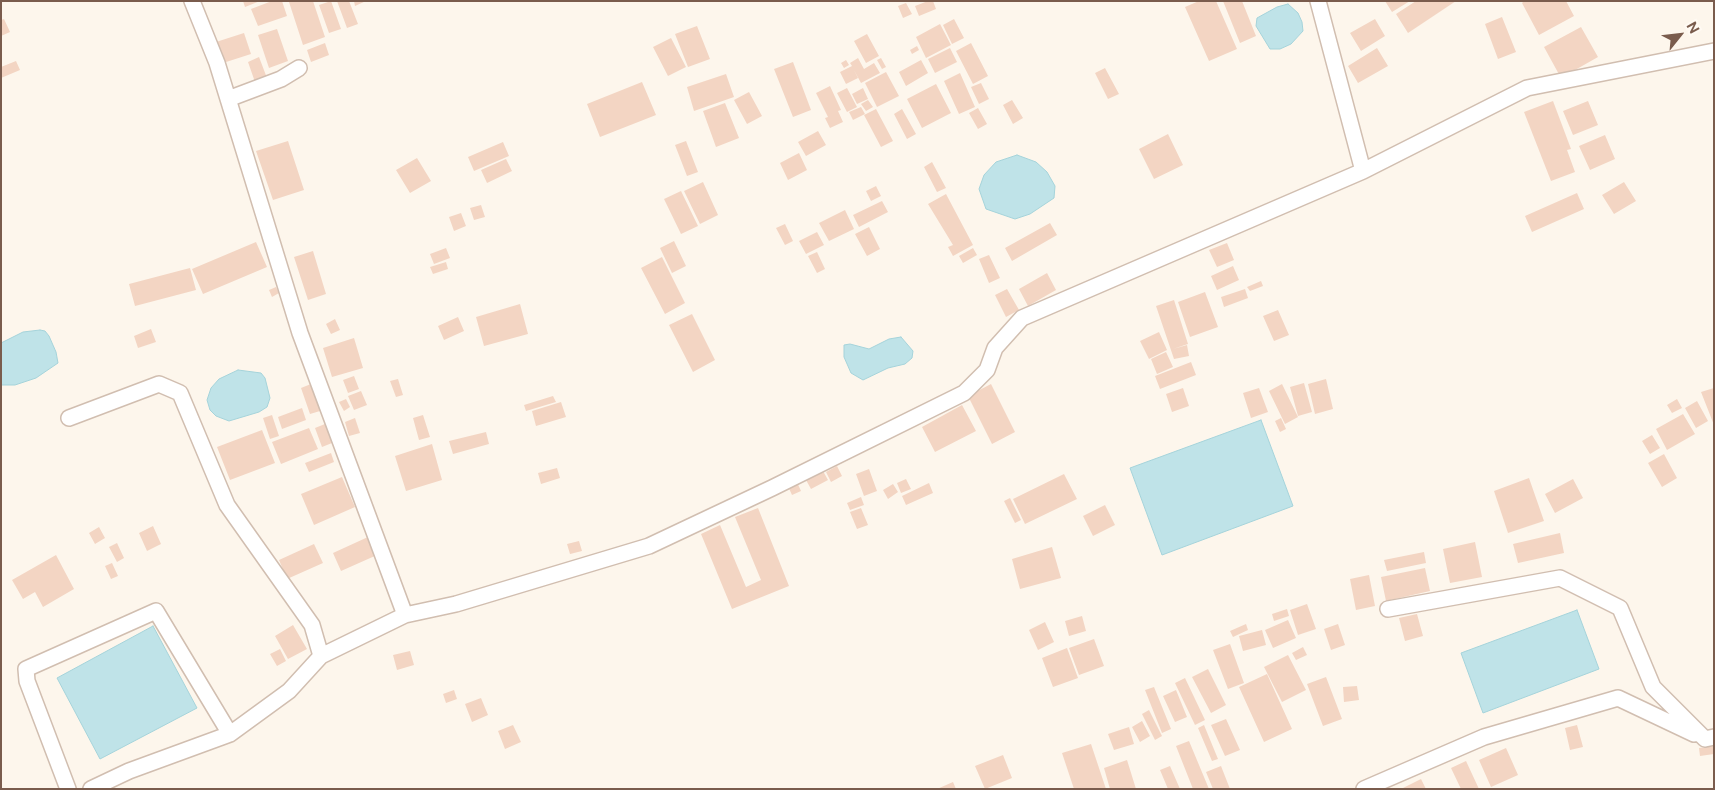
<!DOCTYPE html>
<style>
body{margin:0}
#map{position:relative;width:1715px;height:790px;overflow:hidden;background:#fdf6ec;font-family:"Public Sans",sans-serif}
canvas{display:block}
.frame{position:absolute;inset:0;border:2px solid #7a5c4d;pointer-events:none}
.north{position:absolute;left:1655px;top:10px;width:50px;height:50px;-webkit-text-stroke:4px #fffaf3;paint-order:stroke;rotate:61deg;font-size:14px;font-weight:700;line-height:20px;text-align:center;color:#7a5c4d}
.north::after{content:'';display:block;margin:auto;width:18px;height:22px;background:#7a5c4d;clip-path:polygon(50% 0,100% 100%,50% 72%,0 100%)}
</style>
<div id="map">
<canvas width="1715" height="790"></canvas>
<div class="frame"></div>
<div class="north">N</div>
</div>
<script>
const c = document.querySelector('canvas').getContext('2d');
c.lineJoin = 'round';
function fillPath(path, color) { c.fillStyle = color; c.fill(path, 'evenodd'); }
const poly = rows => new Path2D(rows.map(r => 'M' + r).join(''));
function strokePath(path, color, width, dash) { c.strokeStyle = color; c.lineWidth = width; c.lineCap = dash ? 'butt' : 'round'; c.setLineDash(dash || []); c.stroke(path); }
const water = poly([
 [1288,4,1298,13,1302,22,1303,31,1291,44,1280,49,1270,49,1256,26,1257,18,1277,7,1288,4],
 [1017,155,1036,162,1047,172,1055,186,1054,198,1030,214,1015,219,986,209,979,189,984,175,996,162,1017,155],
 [40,330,45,331,49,336,56,352,58,363,36,378,15,385,1,385,1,343,23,332,40,330],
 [901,337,913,351,912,358,905,364,888,368,863,380,851,373,844,357,844,345,850,344,869,349,889,339,901,337],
 [238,370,261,373,265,378,270,398,267,407,259,412,229,421,216,416,210,410,207,400,211,388,219,379,238,370],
 [1261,420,1293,506,1162,555,1130,468,1261,420],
 [1577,610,1599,669,1483,713,1461,653,1577,610],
 [153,626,197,708,100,759,57,678,153,626]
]);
fillPath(water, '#bfe3e8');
strokePath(water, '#a5d3da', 1);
fillPath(poly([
 [243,1,260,1,245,7],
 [272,1,282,1,287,16,258,26,251,9],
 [313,1,325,37,303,45,289,2],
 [331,1,341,29,329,33,319,5],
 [337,1,349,1,358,24,347,28],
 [354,1,366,1,355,6],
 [928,1,933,1,936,9,919,16,915,6],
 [1199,1,1216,1,1237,49,1209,61,1185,7],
 [1223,1,1242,1,1256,36,1240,43],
 [1385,1,1410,1,1392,12],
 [1416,1,1456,1,1408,33,1396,14],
 [1524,1,1566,1,1574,16,1539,35,1522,3],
 [906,3,912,14,903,18,898,6],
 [1502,17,1516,52,1498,59,1485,24],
 [4,19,10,32,1,36,1,20],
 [954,19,964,38,952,44,943,25],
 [1375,19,1385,36,1361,51,1350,33],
 [940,24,951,45,926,58,916,37],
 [697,26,710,59,688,67,675,34],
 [1581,27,1598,57,1561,78,1544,47],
 [277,29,288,61,269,68,258,35],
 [244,33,251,54,223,63,216,42],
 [867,34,879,56,866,63,854,41],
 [671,38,686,67,668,76,653,47],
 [325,43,329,55,311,62,307,50],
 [971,43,988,76,973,84,956,51],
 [917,46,919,50,912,54,910,50],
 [950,48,957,62,935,73,928,59],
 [1377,48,1388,66,1358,83,1348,66],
 [259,57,267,78,255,82,248,62],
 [858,58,864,69,874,63,880,73,861,83,854,70,858,78,846,84,840,72,852,66,850,63],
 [881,58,886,67,882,69,877,60],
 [846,60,849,65,844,68,841,63],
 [921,60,928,73,906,86,899,72],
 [16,61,20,70,1,78,1,67],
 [793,62,811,110,793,117,774,69],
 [1105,68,1119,94,1108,99,1095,73],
 [886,72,899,96,877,107,865,83],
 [960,73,975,107,959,114,944,81],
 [726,74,734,97,694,111,687,87],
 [642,82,656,115,600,137,587,104],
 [981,83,989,99,979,104,971,87],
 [936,84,951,113,922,128,907,99],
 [830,86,841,110,838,111,843,122,830,128,825,118,828,117,816,93],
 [847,88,857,107,847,112,837,93],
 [863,88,868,99,857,104,852,94],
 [749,92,762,116,747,124,734,100],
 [868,100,873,107,866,111,861,104],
 [1012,100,1023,118,1013,124,1003,105],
 [1553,101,1571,149,1567,150,1575,172,1551,181,1524,112],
 [1588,101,1598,125,1573,135,1563,111],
 [725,103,739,138,716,147,703,111],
 [861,107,865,114,853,120,849,112],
 [978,108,987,124,978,129,969,113],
 [876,109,893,141,881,147,864,115],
 [902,109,916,134,907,139,894,114],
 [818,131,826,145,806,156,798,142],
 [1168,134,1183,165,1154,179,1139,149],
 [1605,135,1615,159,1590,170,1579,146],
 [288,141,304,190,273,200,256,151],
 [686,141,698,172,687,176,675,145],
 [503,142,509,156,474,171,468,157],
 [799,153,807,170,788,180,780,163],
 [417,158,431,181,410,193,396,170],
 [506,159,512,171,487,183,481,170],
 [932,162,946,188,937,192,924,167],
 [703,182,718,215,700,224,684,191],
 [1624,182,1636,201,1614,214,1602,195],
 [876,186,881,196,871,201,866,191],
 [681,191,698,226,681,234,664,199],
 [1577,193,1584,209,1532,232,1525,216],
 [946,194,973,245,953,256,948,247,953,245,928,204],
 [882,201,888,212,859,227,853,215],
 [481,205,485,217,474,220,470,208],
 [845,210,854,229,829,241,819,223],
 [461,213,466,226,454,231,449,217],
 [1050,223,1057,235,1012,261,1005,248],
 [785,224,793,241,785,245,776,228],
 [869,227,880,249,867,256,855,234],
 [817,232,824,245,806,254,799,241],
 [674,241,686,266,672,273,660,248],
 [256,242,267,267,203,294,192,269],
 [1227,243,1234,260,1217,267,1209,250],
 [446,248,450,258,434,264,430,254],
 [973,248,977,255,963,263,959,256],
 [313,251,326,294,308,300,294,257],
 [817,252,825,269,817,273,808,256],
 [989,255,1000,278,989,283,979,259],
 [662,257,685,303,665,314,641,268],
 [446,262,448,269,433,274,430,267],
 [1233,266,1239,280,1217,290,1211,276],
 [190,268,196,290,135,306,129,284],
 [1047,273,1056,290,1028,306,1019,289],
 [1261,281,1263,286,1250,291,1247,287],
 [276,287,279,293,272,297,269,290],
 [1007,289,1019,310,1006,317,995,295],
 [1245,289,1248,298,1224,307,1221,297],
 [1205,292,1218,327,1190,337,1178,302],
 [1174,300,1188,344,1173,349,1187,345,1189,356,1174,359,1156,306],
 [520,304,528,334,484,346,476,317],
 [1278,310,1289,335,1274,341,1263,316],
 [692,314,715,360,693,372,669,325],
 [458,317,464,331,444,340,438,326],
 [335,319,340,330,331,334,326,324],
 [151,329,156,342,138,348,134,336],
 [1159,332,1167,350,1149,359,1140,341],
 [354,338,363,368,332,377,323,348],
 [1166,352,1173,367,1157,374,1151,359],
 [1191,362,1196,375,1160,389,1155,376],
 [354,376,359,389,348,393,343,380],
 [398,379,403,395,396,397,390,381],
 [1326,379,1333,409,1315,414,1308,384],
 [1304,383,1312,412,1298,416,1290,387],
 [311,384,320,411,310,414,301,388],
 [991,384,1015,432,992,444,968,396],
 [1282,384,1298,417,1285,424,1269,391],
 [1183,388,1189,406,1172,412,1166,394],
 [1259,388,1268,412,1251,418,1243,393],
 [1714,388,1714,425,1701,392],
 [361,391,367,405,354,410,348,396],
 [553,396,556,402,526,411,524,405],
 [346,399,350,407,344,411,339,402],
 [1677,399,1682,408,1672,413,1667,405],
 [1697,401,1708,421,1696,428,1685,408],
 [561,402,566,417,536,426,532,411],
 [962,405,976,431,935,452,922,427],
 [302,408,306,420,282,429,278,417],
 [1683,414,1695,434,1667,450,1656,429],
 [272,415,279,436,270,439,263,418],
 [423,415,430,437,419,440,413,418],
 [355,418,360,433,349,436,345,422],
 [1281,418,1286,429,1280,432,1275,421],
 [325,424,332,443,322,447,315,428],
 [309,428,318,449,281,464,272,442],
 [262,430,275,463,230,480,217,447],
 [486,432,489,444,453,454,449,441],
 [1652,435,1660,448,1650,454,1642,441],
 [432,444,442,480,406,491,395,456],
 [331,453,334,462,309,472,305,463],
 [1664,454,1677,478,1662,487,1648,463],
 [837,466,842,476,831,482,826,472],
 [557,468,560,478,541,484,538,473],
 [869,469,877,491,864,496,856,474],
 [823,471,828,480,811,489,806,480],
 [1064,474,1077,499,1025,524,1013,499],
 [342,477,355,507,314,525,301,494],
 [1529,478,1544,521,1508,533,1494,491],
 [906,479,911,489,901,493,897,483],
 [1573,479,1583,498,1555,513,1545,494],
 [796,480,801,491,792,495,787,484],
 [929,483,933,493,906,505,902,496],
 [893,484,898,492,888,499,883,490],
 [861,497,864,505,850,510,847,503],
 [1010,498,1021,520,1015,523,1004,501],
 [1105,505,1115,525,1093,536,1083,516],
 [758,508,789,586,732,609,701,534,720,525,746,587,761,580,735,517],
 [861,508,868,525,857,529,850,512],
 [153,526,161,544,147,551,139,533],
 [99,527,105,538,95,544,89,533],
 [1560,533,1564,553,1518,563,1513,544],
 [368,537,377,555,341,571,333,553],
 [579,541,582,551,570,554,567,544],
 [1475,542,1482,577,1450,583,1443,549],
 [117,543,124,558,117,562,109,547],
 [314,544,323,563,287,579,279,560],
 [1052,547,1061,578,1020,589,1012,559],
 [1424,552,1426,563,1387,571,1384,560],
 [56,555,74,589,43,607,35,592,23,599,12,580],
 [112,563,118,576,111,579,105,566],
 [1425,568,1430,591,1386,601,1381,577],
 [1369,575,1375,606,1356,610,1350,579],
 [1307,604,1316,629,1298,635,1290,610],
 [1287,609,1289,616,1274,621,1272,614],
 [1417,614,1423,636,1405,641,1399,618],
 [1082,616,1086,631,1069,636,1065,621],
 [1288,620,1296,638,1273,648,1265,630],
 [1045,622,1054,642,1038,650,1029,630],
 [1246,624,1248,630,1233,637,1230,631],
 [1338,624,1345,645,1331,650,1324,629],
 [293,625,307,649,288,659,275,636],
 [1262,630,1266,645,1243,651,1239,636],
 [1094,639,1104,666,1079,675,1069,648],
 [1230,644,1244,683,1228,689,1213,650],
 [1303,647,1307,655,1296,660,1292,653],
 [1067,648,1078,678,1053,687,1042,658],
 [280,649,286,661,277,666,270,654],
 [410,651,414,665,397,670,393,655],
 [1288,655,1306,690,1282,702,1264,667],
 [1208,669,1226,705,1211,713,1192,677],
 [1267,674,1292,729,1264,742,1239,687],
 [1326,677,1342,719,1323,726,1307,684],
 [1185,678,1205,720,1195,725,1175,683],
 [1357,686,1359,700,1344,702,1343,687],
 [1154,687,1171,729,1162,733,1145,690],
 [454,690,457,699,446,703,443,694],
 [1176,690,1187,717,1175,722,1163,696],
 [481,698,488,715,472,722,465,704],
 [1149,710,1162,736,1155,740,1142,714],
 [1226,719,1240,750,1225,756,1211,725],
 [1142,721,1150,736,1140,742,1132,727],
 [513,725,521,742,505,749,498,731],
 [1204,725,1218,759,1212,761,1198,728],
 [1577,725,1583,747,1570,750,1565,728],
 [1129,727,1134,744,1114,750,1108,734],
 [1189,741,1209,789,1193,789,1176,746],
 [1091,744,1106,789,1074,789,1062,753],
 [1714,746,1714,754,1700,756,1699,748],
 [1506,748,1518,775,1491,787,1479,760],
 [1003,755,1012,778,985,789,975,766],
 [1127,760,1136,789,1110,789,1104,768],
 [1466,761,1479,789,1461,789,1451,768],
 [1170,766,1180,789,1168,789,1160,770],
 [1221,766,1230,789,1213,789,1206,772],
 [1421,779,1426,789,1401,789],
 [953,782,956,789,937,789]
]), '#f3d5c3');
const minor = poly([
 [192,1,217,63,300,333,405,615],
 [1318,1,1363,171],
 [228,99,281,79,299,68],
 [69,418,159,384,180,393,227,505,312,625,321,656],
 [1388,609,1560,578,1620,608,1653,687,1705,739,1714,737],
 [68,789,27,681,26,669,156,611,230,734],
 [91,789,129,771,230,734,289,691,321,656,405,615,456,604,649,546,772,488,964,393,987,370,995,348,1022,318,1363,171,1527,88,1714,51],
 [1364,789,1484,737,1618,698,1694,734]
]);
strokePath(minor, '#d1beb0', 18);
strokePath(minor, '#fff', 15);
</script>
